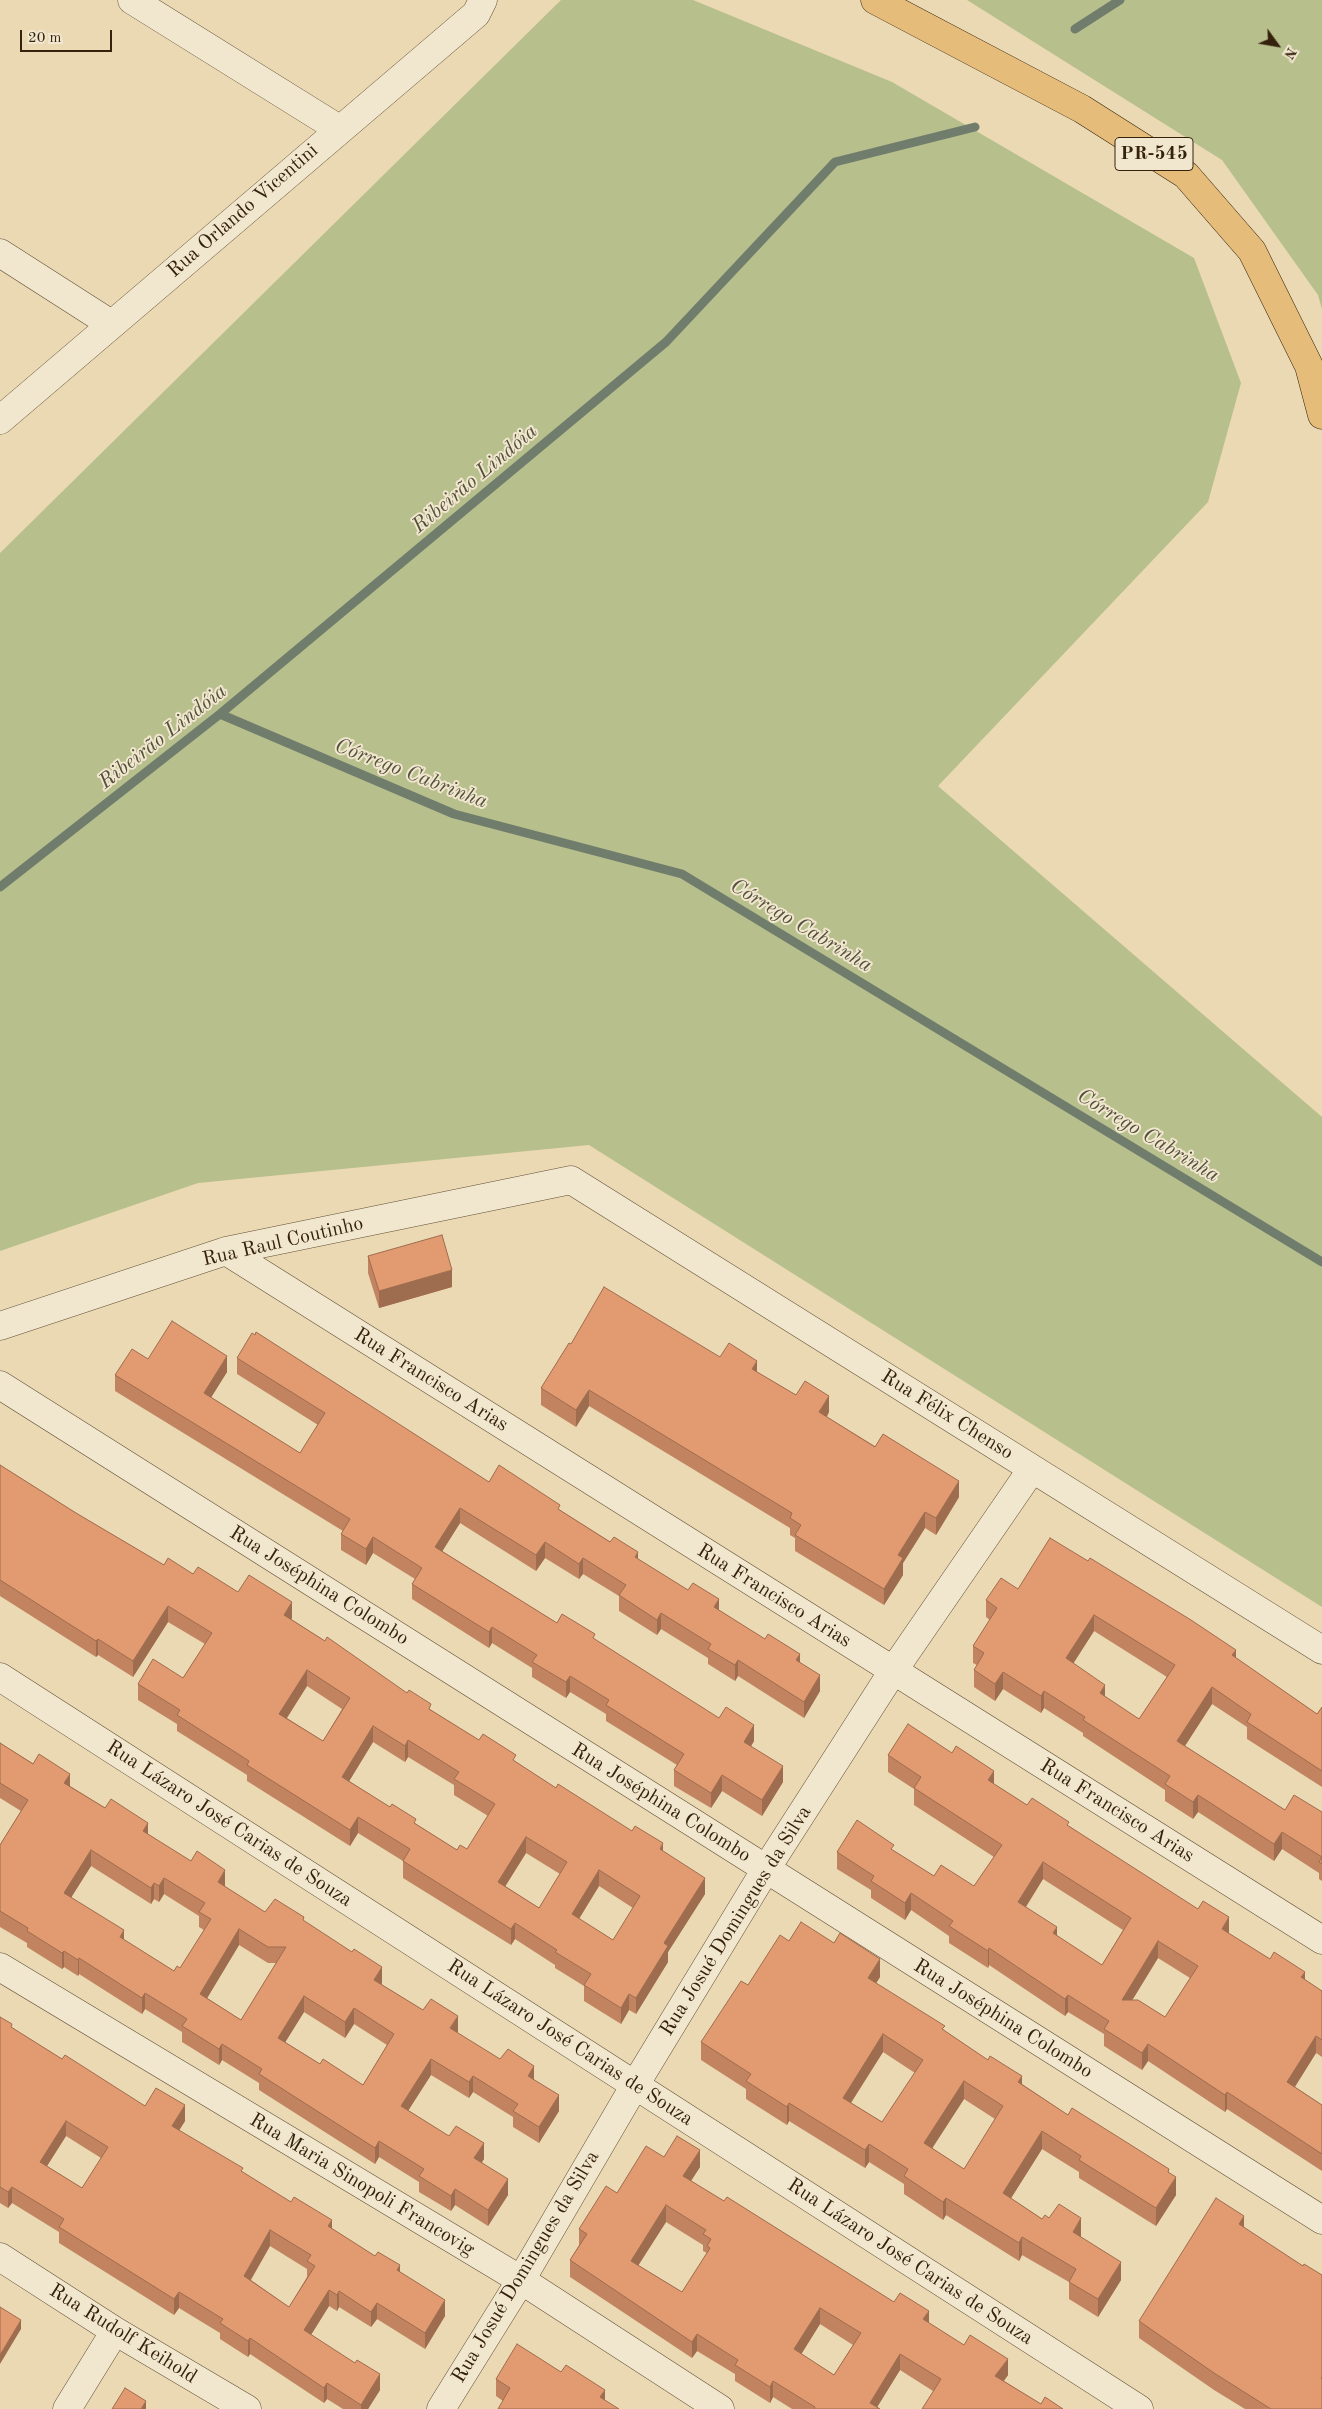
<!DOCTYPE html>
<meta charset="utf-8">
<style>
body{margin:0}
#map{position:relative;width:1322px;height:2409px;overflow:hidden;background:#ead9b3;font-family:"Old Standard TT",serif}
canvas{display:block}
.north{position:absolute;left:1252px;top:20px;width:50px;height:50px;-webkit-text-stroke:4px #f1e6ce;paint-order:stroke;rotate:122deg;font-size:14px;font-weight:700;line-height:20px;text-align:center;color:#35220d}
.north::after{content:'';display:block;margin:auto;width:18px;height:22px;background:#35220d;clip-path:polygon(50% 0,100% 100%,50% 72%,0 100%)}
.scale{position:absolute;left:20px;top:30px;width:92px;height:22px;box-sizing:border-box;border:2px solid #35220d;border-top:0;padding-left:6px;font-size:15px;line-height:18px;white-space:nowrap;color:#35220d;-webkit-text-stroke:4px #f1e6ce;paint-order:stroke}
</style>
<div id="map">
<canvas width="1322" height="2409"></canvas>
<div class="north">N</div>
<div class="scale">20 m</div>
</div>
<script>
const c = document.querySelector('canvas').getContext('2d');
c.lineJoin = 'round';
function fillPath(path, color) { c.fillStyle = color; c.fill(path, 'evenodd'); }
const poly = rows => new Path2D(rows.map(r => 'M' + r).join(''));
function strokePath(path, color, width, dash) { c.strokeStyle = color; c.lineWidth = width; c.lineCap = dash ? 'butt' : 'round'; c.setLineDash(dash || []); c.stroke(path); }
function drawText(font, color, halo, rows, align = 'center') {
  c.font = font + ' "Old Standard TT",serif'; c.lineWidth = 4; c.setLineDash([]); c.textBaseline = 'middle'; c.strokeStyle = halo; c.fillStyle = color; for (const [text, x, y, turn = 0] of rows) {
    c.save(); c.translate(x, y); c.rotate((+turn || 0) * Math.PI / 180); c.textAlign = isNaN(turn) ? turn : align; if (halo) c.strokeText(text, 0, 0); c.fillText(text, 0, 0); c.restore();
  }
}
fillPath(poly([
 [561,0,693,0,892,82,1194,258,1241,383,1208,502,938,786,1322,1117,1322,1607,589,1145,198,1183,0,1251,0,553],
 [967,0,1322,0,1322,309,1318,295,1222,160]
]), '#b7bf8c');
strokePath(poly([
 [1075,29,1120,0],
 [220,714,454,814,682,874,1322,1262],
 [0,887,220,714,666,342,835,162,975,127]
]), '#707d6c', 9);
const minor = poly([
 [132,0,339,129],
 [0,253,111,324],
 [0,420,476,14,483,0],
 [226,1251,1322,1940],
 [0,1326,226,1251,571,1180,1322,1650],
 [0,1385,1322,2220],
 [0,1677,1139,2409],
 [0,1967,521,2280,720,2409],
 [0,2257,115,2331,247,2409],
 [67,2409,115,2331],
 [441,2409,521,2280,635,2085,766,1869,893,1671,1032,1469]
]);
const highway = poly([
 [875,0,1082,109,1186,175,1252,251,1309,366,1322,415]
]);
strokePath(minor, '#625036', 29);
strokePath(highway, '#35220d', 29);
strokePath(minor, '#f1e6ce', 28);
strokePath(highway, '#e5bc7a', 28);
fillPath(poly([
 [368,1256,452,1287,379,1308,368,1273],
 [571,1344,720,1357,757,1372,796,1395,829,1412,827,1417,959,1497,936,1535,925,1528,903,1563,903,1575,884,1605,795,1551,795,1538,790,1535,790,1528,589,1406,576,1427,541,1405,541,1388],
 [237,1358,489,1482,560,1510,719,1610,800,1662,820,1691,804,1718,738,1676,735,1681,708,1664,708,1658,661,1629,657,1635,619,1611,619,1596,583,1574,579,1579,545,1558,536,1571,460,1523,442,1551,557,1623,595,1640,754,1741,751,1746,783,1782,762,1816,722,1791,711,1808,674,1786,674,1770,677,1765,606,1721,606,1714,570,1692,566,1698,532,1677,532,1668,492,1643,489,1648,412,1599,412,1584,415,1579,373,1553,366,1565,341,1550,341,1534,343,1531,115,1391,115,1375,148,1359,227,1372,211,1397,300,1453,318,1425,237,1374],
 [0,1465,76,1513,164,1565,193,1574,238,1592,292,1618,291,1619,431,1710,479,1740,516,1762,556,1788,663,1851,705,1894,668,1952,668,1962,636,2014,629,2010,621,2024,584,2001,584,1986,555,1968,555,1965,515,1939,511,1945,403,1878,403,1861,358,1833,350,1846,247,1781,247,1775,177,1731,177,1724,138,1700,138,1684,183,1678,205,1644,168,1622,133,1677,98,1655,96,1657,0,1596],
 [307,1686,342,1709,323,1741,287,1718],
 [373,1742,405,1762,408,1757,454,1785,454,1795,488,1816,467,1849,457,1850,349,1781],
 [526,1853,560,1874,539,1908,505,1886],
 [599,1886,633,1908,613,1940,579,1919],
 [1018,1589,1236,1658,1317,1714,1322,1707,1322,1787,1247,1739,1247,1727,1212,1704,1185,1746,1285,1810,1322,1812,1322,1881,1319,1879,1319,1873,1282,1849,1274,1861,1198,1812,1193,1819,1165,1801,1165,1790,1083,1736,1083,1733,1044,1708,1041,1713,1003,1689,995,1701,974,1687,974,1670,977,1665,973,1663,973,1646,990,1620,986,1617,986,1600],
 [1094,1631,1167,1677,1139,1719,1105,1697,1073,1663],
 [0,1743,148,1834,225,1886,225,1887,265,1912,304,1922,382,1983,381,1984,458,2032,457,2033,534,2080,559,2111,539,2143,513,2127,513,2117,473,2092,469,2098,431,2075,408,2110,484,2159,482,2162,508,2195,488,2226,455,2205,451,2211,419,2192,419,2182,379,2157,375,2164,259,2090,259,2083,222,2060,219,2065,182,2042,182,2032,145,2009,142,2014,79,1974,78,1976,64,1967,62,1969,27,1947,27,1943,0,1927,0,1845,21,1811,0,1798],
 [91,1866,151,1904,154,1899,159,1902,164,1894,199,1916,199,1927,204,1930,180,1968,174,1971,124,1940,71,1897],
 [239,1945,268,1963,276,1963,241,2020,207,1998],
 [304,2012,345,2038,354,2024,387,2045,363,2085,320,2064,285,2042],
 [888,1755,994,1784,1027,1805,1069,1826,1229,1934,1305,1980,1322,1991,1322,2057,1316,2053,1295,2087,1322,2105,1322,2171,1227,2109,1225,2112,1148,2061,1142,2070,1104,2046,1104,2034,1068,2012,1065,2016,989,1965,988,1968,949,1943,949,1936,911,1910,905,1920,871,1898,871,1890,837,1869,837,1852,894,1851,934,1876,974,1886,994,1857,914,1805,914,1789,888,1772],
 [1043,1879,1123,1930,1102,1965,1057,1936,1026,1907],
 [1158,1958,1190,1978,1165,2017,1132,2000],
 [789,1941,880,1977,876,1983,1022,2084,1068,2115,1169,2172,1176,2195,1156,2226,1079,2178,1079,2172,1042,2149,1011,2198,1042,2219,1081,2236,1081,2237,1121,2280,1098,2317,1069,2299,1069,2282,1022,2255,1019,2261,946,2215,943,2220,904,2194,904,2184,869,2162,865,2168,789,2121,787,2125,746,2099,746,2089,701,2060,701,2042,748,1985],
 [883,2052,915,2073,882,2122,851,2103],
 [964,2099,995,2119,964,2169,932,2148],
 [0,2017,12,2028,62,2059,145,2106,185,2121,179,2130,243,2172,400,2272,445,2316,425,2349,377,2319,371,2327,339,2307,337,2311,329,2306,311,2335,380,2390,368,2409,343,2409,327,2399,324,2403,250,2354,248,2357,220,2339,220,2333,179,2308,174,2315,59,2243,59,2232,12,2203,8,2208,0,2203],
 [66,2136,101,2158,82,2188,47,2166],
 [270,2246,307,2269,307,2277,289,2307,251,2280],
 [664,2157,700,2167,691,2181,724,2201,929,2323,1008,2375,1004,2381,1041,2404,1063,2409,933,2391,900,2370,877,2407,880,2409,792,2409,773,2397,770,2403,735,2381,735,2374,697,2351,692,2358,570,2277,570,2260,579,2245,579,2229,617,2193],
 [666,2222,703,2245,703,2251,707,2253,682,2292,638,2265],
 [820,2324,853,2345,834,2375,801,2354],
 [1244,2228,1303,2266,1322,2409,1245,2409,1214,2390,1139,2338,1139,2321],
 [561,2372,605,2390,503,2401,496,2396,496,2379]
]), '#c28460');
fillPath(poly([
 [452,1270,452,1287,379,1308,379,1291],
 [227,1356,227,1372,204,1409,204,1393],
 [757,1361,757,1377,752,1369],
 [589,1390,589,1406,576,1427,576,1410],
 [829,1396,829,1412,819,1428,819,1412],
 [959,1481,959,1497,936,1535,936,1518],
 [460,1508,460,1523,435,1563,435,1547],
 [925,1512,925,1528,903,1563,903,1575,884,1605,884,1589,898,1555],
 [373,1537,373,1553,366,1565,366,1549],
 [545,1542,545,1558,536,1571,536,1555],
 [638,1552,638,1568,635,1557],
 [583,1558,583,1574,579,1579,579,1564],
 [719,1599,719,1615,714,1607],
 [292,1602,292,1618,284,1631,284,1615],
 [168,1606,168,1622,133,1677,133,1661],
 [661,1613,661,1629,657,1635,657,1620],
 [1094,1615,1094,1631,1066,1675,1066,1658],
 [492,1627,492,1643,489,1648,489,1632],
 [98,1639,98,1655,96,1657,96,1641],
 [1236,1650,1236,1666,1232,1655],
 [800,1654,800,1670,796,1660],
 [738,1660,738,1676,735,1681,735,1665],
 [307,1670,307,1686,279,1730,279,1714],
 [1003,1672,1003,1689,995,1701,995,1684],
 [820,1675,820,1691,804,1718,804,1702],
 [570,1676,570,1692,566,1698,566,1682],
 [1105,1685,1105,1701,1100,1693],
 [1212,1687,1212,1704,1177,1758,1177,1741],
 [1044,1691,1044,1708,1041,1713,1041,1696],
 [754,1725,754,1741,744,1758,744,1742],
 [373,1726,373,1742,342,1793,342,1777],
 [408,1740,408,1757,405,1762,405,1746],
 [783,1766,783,1782,762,1816,762,1800],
 [994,1771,994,1788,988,1780],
 [70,1774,70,1789,64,1783],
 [722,1775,722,1791,711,1808,711,1793],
 [1198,1795,1198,1812,1193,1819,1193,1802],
 [358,1817,358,1833,350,1846,350,1830],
 [148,1823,148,1839,143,1831],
 [1282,1832,1282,1849,1274,1861,1274,1844],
 [526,1837,526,1853,498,1898,498,1882],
 [663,1843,663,1859,660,1849],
 [91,1850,91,1866,64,1909,64,1893],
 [1043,1862,1043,1879,1018,1919,1018,1902],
 [225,1870,225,1886,218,1898,218,1882],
 [599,1870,599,1886,572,1930,572,1914],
 [164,1878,164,1894,159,1902,159,1886],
 [705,1878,705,1894,668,1952,668,1962,636,2014,636,1998,664,1943],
 [154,1883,154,1899,151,1904,151,1888],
 [911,1893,911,1910,905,1920,905,1903],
 [1229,1917,1229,1934,1222,1929],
 [515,1923,515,1939,511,1945,511,1929],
 [1057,1927,1057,1944,1053,1933],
 [239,1929,239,1945,200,2010,200,1994],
 [124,1930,124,1946,120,1937],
 [1158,1941,1158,1958,1122,2017,1122,2000],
 [989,1948,989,1965,988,1968,988,1951],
 [64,1951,64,1967,62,1969,62,1953],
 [79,1958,79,1974,78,1976,78,1960],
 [880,1959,880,1977,868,1996,868,1978],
 [382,1967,382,1983,374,1995,374,1980],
 [1305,1972,1305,1989,1301,1977],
 [145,1993,145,2009,142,2014,142,1998],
 [629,1994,629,2010,621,2024,621,2008],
 [1068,1995,1068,2012,1065,2016,1065,1999],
 [304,1996,304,2012,278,2054,278,2038],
 [354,2008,354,2024,345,2038,345,2022],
 [458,2016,458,2032,450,2044,450,2028],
 [883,2034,883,2052,843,2115,843,2098],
 [1316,2036,1316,2053,1287,2099,1287,2082],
 [222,2044,222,2060,219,2065,219,2049],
 [1148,2044,1148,2061,1142,2070,1142,2053],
 [431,2059,431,2075,401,2122,401,2106],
 [534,2066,534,2082,528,2076],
 [473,2076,473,2092,469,2098,469,2082],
 [1022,2076,1022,2094,1018,2082],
 [964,2081,964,2099,924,2161,924,2143],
 [1227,2092,1227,2109,1225,2112,1225,2095],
 [559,2095,559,2111,539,2143,539,2127],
 [789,2103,789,2121,787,2125,787,2107],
 [185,2105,185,2121,172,2142,172,2126],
 [66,2121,66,2136,40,2177,40,2162],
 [1042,2131,1042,2149,1003,2211,1003,2193],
 [379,2141,379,2157,375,2164,375,2148],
 [484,2143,484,2159,474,2174,474,2158],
 [869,2144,869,2162,865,2168,865,2150],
 [700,2150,700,2167,683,2193,683,2176],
 [1176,2177,1176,2195,1156,2226,1156,2208],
 [508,2179,508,2195,488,2226,488,2210],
 [12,2187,12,2203,8,2208,8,2192],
 [455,2189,455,2205,451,2211,451,2196],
 [946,2198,946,2215,943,2220,943,2202],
 [666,2205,666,2222,631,2277,631,2261],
 [1244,2216,1244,2233,1239,2224],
 [1081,2218,1081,2236,1073,2250,1073,2232],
 [332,2220,332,2236,328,2226],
 [270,2230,270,2246,244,2291,244,2276],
 [1022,2237,1022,2255,1019,2261,1019,2243],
 [1121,2262,1121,2280,1098,2317,1098,2299],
 [400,2265,400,2281,397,2270],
 [329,2290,329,2306,304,2346,304,2330],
 [339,2291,339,2307,337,2311,337,2295],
 [179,2292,179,2308,174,2315,174,2299],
 [445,2300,445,2316,425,2349,425,2333],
 [377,2303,377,2319,371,2327,371,2312],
 [820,2308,820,2324,794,2366,794,2349],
 [929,2311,929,2327,923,2319],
 [21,2320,21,2329,0,2364,0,2355],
 [697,2334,697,2351,692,2358,692,2342],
 [250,2338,250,2354,248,2357,248,2341],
 [900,2354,900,2370,876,2409,870,2403],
 [1008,2359,1008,2375,995,2392,995,2376],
 [380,2374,380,2390,368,2409,361,2409,361,2405],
 [773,2381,773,2397,770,2403,770,2387],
 [327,2383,327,2399,324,2403,324,2388],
 [605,2390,605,2407,600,2397],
 [146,2401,146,2409,141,2409]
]), '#9e6c4e');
const building = poly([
 [442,1235,452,1270,379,1291,368,1256,442,1235],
 [604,1287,720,1357,729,1343,757,1361,752,1369,796,1395,805,1381,829,1396,819,1412,875,1447,883,1434,959,1481,936,1518,925,1512,898,1555,903,1558,884,1589,795,1535,801,1525,790,1518,792,1513,589,1390,576,1410,541,1388,569,1343,571,1344,604,1287],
 [172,1321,227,1356,204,1393,300,1453,325,1413,237,1358,252,1333,255,1335,256,1332,489,1482,499,1465,560,1505,558,1509,610,1542,614,1537,638,1552,635,1557,688,1590,693,1583,719,1599,714,1607,765,1639,768,1634,800,1654,796,1660,820,1675,804,1702,738,1660,735,1665,708,1649,711,1644,661,1613,657,1620,619,1595,626,1585,583,1558,579,1564,545,1542,536,1555,460,1508,435,1547,557,1623,562,1614,595,1634,593,1638,719,1718,726,1707,754,1725,744,1742,783,1766,762,1800,722,1775,711,1793,674,1770,684,1754,606,1705,609,1700,570,1676,566,1682,532,1662,537,1655,492,1627,489,1632,412,1584,422,1568,373,1537,366,1549,341,1534,350,1519,115,1375,132,1349,148,1359,172,1321],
 [0,1465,76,1513,164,1565,168,1558,193,1574,198,1567,238,1592,249,1575,292,1602,284,1615,325,1641,327,1637,407,1693,409,1690,431,1704,429,1709,479,1740,483,1734,516,1755,513,1760,556,1788,558,1784,632,1831,635,1826,663,1843,660,1849,705,1878,664,1943,668,1946,636,1998,629,1994,621,2008,584,1985,591,1974,555,1952,557,1950,515,1923,511,1929,403,1861,410,1849,358,1817,350,1830,247,1765,249,1761,177,1715,180,1710,138,1684,153,1659,183,1678,212,1633,168,1606,133,1661,98,1639,96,1641,0,1580,0,1465],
 [307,1670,350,1698,323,1741,279,1714,307,1670],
 [373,1726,405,1746,408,1740,459,1772,454,1779,495,1804,467,1849,460,1845,457,1850,414,1823,416,1819,392,1804,390,1807,342,1777,373,1726],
 [526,1837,567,1862,539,1908,498,1882,526,1837],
 [599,1870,640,1896,613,1940,572,1914,599,1870],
 [1050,1538,1088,1561,1090,1558,1191,1620,1236,1650,1232,1655,1317,1714,1322,1707,1322,1771,1247,1722,1251,1714,1212,1687,1177,1741,1285,1810,1294,1795,1322,1812,1322,1864,1319,1862,1322,1857,1282,1832,1274,1844,1198,1795,1193,1802,1165,1784,1170,1776,1083,1720,1085,1717,1044,1691,1041,1696,1003,1672,995,1684,974,1670,984,1653,973,1646,997,1608,986,1600,1001,1578,1018,1589,1050,1538],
 [1094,1615,1175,1665,1139,1719,1100,1693,1105,1685,1066,1658,1094,1615],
 [908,1724,952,1753,956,1746,994,1771,988,1780,1027,1805,1032,1798,1069,1822,1067,1825,1198,1909,1203,1901,1229,1917,1222,1929,1270,1959,1274,1952,1305,1972,1301,1977,1322,1991,1322,2040,1316,2036,1287,2082,1322,2105,1322,2154,1227,2092,1225,2095,1148,2044,1142,2053,1104,2029,1109,2021,1068,1995,1065,1999,989,1948,988,1951,949,1926,953,1921,911,1893,905,1903,871,1881,874,1876,837,1852,857,1820,894,1845,891,1849,934,1876,941,1865,974,1886,1002,1845,914,1788,921,1777,888,1755,908,1724],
 [1043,1862,1131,1918,1102,1965,1053,1933,1057,1927,1018,1902,1043,1862],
 [1158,1941,1198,1966,1165,2017,1138,2000,1122,2000,1158,1941],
 [0,1743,33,1764,39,1754,70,1774,64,1783,105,1808,111,1799,148,1823,143,1831,191,1861,197,1851,225,1870,218,1882,265,1912,275,1899,304,1917,303,1920,352,1952,354,1949,382,1967,374,1980,423,2010,431,1999,458,2016,450,2028,500,2059,508,2049,534,2066,528,2076,559,2095,539,2127,513,2111,518,2104,473,2076,469,2082,431,2059,401,2106,449,2136,456,2126,484,2143,474,2158,508,2179,488,2210,455,2189,451,2196,419,2176,424,2169,379,2141,375,2148,259,2074,262,2069,222,2044,219,2049,182,2026,187,2019,145,1993,142,1998,79,1958,78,1960,64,1951,62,1953,27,1931,28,1928,0,1911,0,1845,28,1800,0,1783,0,1743],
 [91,1850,151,1888,154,1883,159,1886,164,1878,205,1903,199,1912,211,1919,180,1968,177,1966,174,1971,120,1937,124,1930,64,1893,91,1850],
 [239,1929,268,1947,286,1947,241,2020,200,1994,239,1929],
 [304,1996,345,2022,354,2008,394,2034,363,2085,323,2059,320,2064,278,2038,304,1996],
 [801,1922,834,1943,840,1933,880,1959,868,1978,945,2026,942,2029,988,2060,990,2056,1022,2076,1018,2082,1068,2115,1072,2108,1169,2169,1168,2172,1176,2177,1156,2208,1079,2160,1081,2156,1042,2131,1003,2193,1042,2219,1045,2215,1049,2218,1059,2204,1081,2218,1073,2232,1121,2262,1098,2299,1069,2282,1076,2269,1022,2237,1019,2243,946,2198,943,2202,904,2176,908,2169,869,2144,865,2150,789,2103,787,2107,746,2081,751,2074,701,2042,741,1981,748,1985,780,1935,789,1941,801,1922],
 [883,2034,923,2060,882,2122,843,2098,883,2034],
 [964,2081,1003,2106,964,2169,924,2143,964,2081],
 [0,2017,12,2024,11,2027,62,2059,65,2055,145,2106,156,2088,185,2105,172,2126,243,2168,241,2171,291,2202,294,2197,332,2220,328,2226,375,2256,378,2252,400,2265,397,2270,445,2300,425,2333,377,2303,371,2312,339,2291,337,2295,329,2290,304,2330,355,2363,357,2360,380,2374,361,2405,327,2383,324,2388,250,2338,248,2341,220,2323,223,2319,179,2292,174,2299,59,2227,64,2219,12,2187,8,2192,0,2187,0,2017],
 [66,2121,108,2147,82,2188,40,2162,66,2121],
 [270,2230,311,2255,307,2261,315,2266,289,2307,244,2276,270,2230],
 [677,2136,700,2150,683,2176,724,2201,727,2197,894,2302,900,2293,929,2311,923,2319,964,2345,970,2335,1008,2359,995,2376,1041,2404,1045,2397,1063,2409,922,2409,941,2379,900,2354,870,2403,880,2409,814,2409,815,2407,773,2381,770,2387,735,2365,738,2360,697,2334,692,2342,570,2260,587,2234,579,2229,606,2186,617,2193,646,2146,664,2157,677,2136],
 [666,2205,706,2230,703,2234,711,2239,707,2246,710,2248,682,2292,631,2261,666,2205],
 [820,2308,861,2333,834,2375,794,2349,820,2308],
 [1216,2198,1244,2216,1239,2224,1303,2266,1304,2264,1322,2275,1322,2377,1321,2378,1322,2379,1322,2409,1271,2409,1214,2373,1139,2321,1216,2198],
 [0,2307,21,2320,0,2355,0,2307],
 [517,2344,561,2372,566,2365,605,2390,600,2397,619,2409,498,2409,510,2388,496,2379,517,2344],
 [125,2388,146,2401,141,2409,112,2409,125,2388]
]);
fillPath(building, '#e29a70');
strokePath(building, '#9e6c4e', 1);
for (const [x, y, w] of [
 [1154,154,78]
]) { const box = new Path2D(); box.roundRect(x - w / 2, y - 16.5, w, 33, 4); c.fillStyle = '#f1e6ce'; c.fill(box); strokePath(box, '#35220d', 1); }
drawText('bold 19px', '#35220d', null, [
 ["PR-545",1154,154]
]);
drawText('20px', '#35220d', '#f1e6ce', [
 ["Rua Orlando Vicentini",243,211,-41],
 ["Rua Raul Coutinho",283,1242,-13],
 ["Rua Francisco Arias",431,1380,32],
 ["Rua Félix Chenso",947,1415,32],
 ["Rua Joséphina Colombo",319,1586,32],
 ["Rua Francisco Arias",774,1596,32],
 ["Rua Joséphina Colombo",661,1803,32],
 ["Rua Francisco Arias",1117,1811,32],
 ["Rua Lázaro José Carias de Souza",229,1824,33],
 ["Rua Josué Domingues da Silva",736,1921,-58],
 ["Rua Joséphina Colombo",1003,2019,32],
 ["Rua Lázaro José Carias de Souza",570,2043,33],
 ["Rua Maria Sinopoli Francovig",362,2185,31],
 ["Rua Lázaro José Carias de Souza",910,2262,33],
 ["Rua Josué Domingues da Silva",526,2267,-59],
 ["Rua Rudolf Keihold",123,2334,32]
]);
drawText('italic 21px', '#53503c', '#f1e6ce', [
 ["Ribeirão Lindóia",475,479,-40],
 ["Ribeirão Lindóia",163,737,-38],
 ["Córrego Cabrinha",411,774,21],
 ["Córrego Cabrinha",801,926,31],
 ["Córrego Cabrinha",1148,1136,31]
]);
</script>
